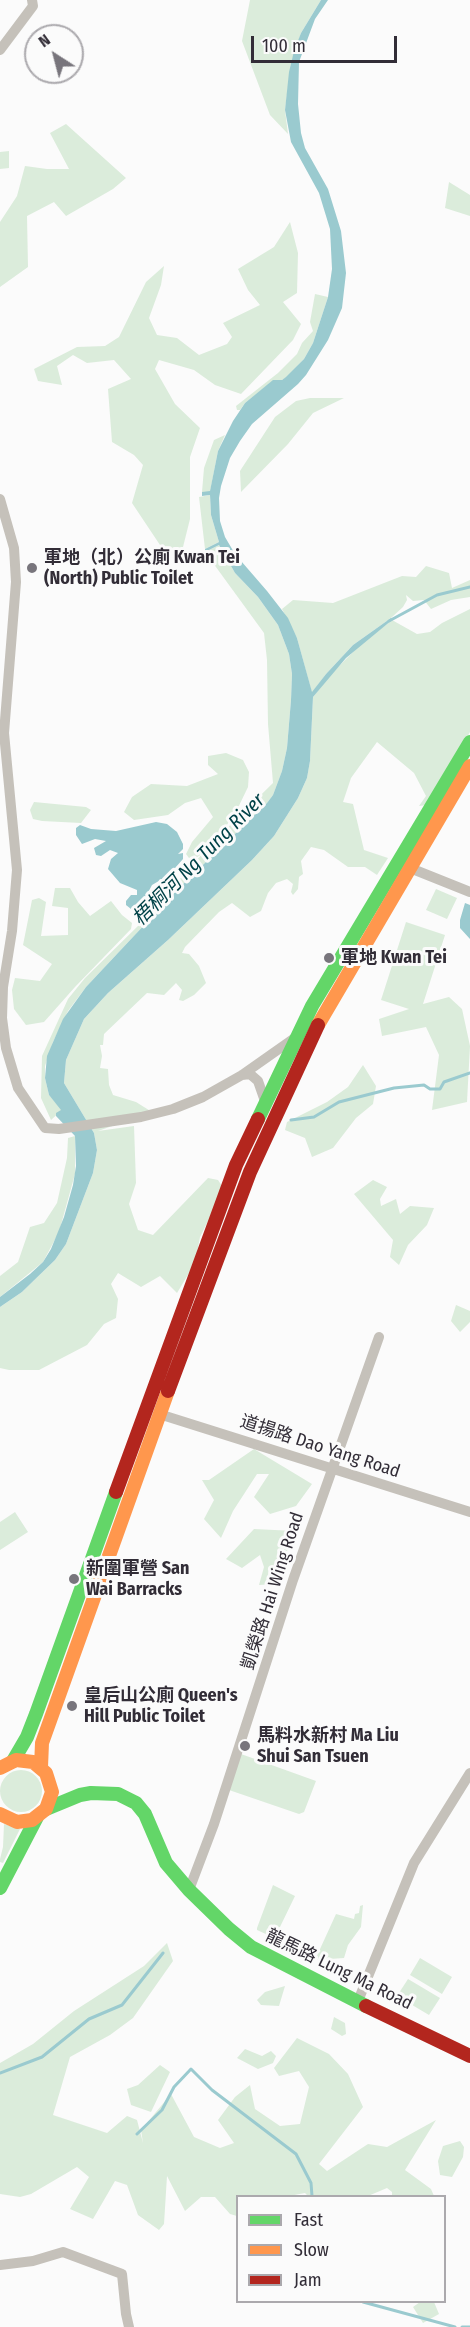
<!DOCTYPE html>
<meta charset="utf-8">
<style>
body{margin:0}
#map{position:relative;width:470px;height:2327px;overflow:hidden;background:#fbfbfb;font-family:"Fira Sans Condensed",sans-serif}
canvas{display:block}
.legend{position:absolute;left:236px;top:2195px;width:210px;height:108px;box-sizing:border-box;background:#fbfbfb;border:2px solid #aba9ad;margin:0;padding:8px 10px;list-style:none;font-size:18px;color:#322d37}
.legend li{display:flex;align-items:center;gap:12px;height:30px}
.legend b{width:30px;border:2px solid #aba9ad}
.north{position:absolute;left:24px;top:24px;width:60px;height:60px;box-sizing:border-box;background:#fbfbfb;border:2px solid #aba9ad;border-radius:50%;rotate:324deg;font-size:16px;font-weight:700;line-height:24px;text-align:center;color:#322d37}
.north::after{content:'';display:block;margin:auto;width:21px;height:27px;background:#78757c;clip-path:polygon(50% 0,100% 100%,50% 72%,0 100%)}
.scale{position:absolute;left:251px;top:36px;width:146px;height:27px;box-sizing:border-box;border:3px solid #322d37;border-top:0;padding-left:8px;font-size:18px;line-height:21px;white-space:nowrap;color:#322d37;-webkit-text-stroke:4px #fbfbfb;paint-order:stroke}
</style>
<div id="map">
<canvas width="470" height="2327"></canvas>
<ul class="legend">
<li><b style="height:8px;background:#63d668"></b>Fast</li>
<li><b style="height:8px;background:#ff974d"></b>Slow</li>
<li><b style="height:8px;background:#b3261e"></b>Jam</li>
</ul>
<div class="north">N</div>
<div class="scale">100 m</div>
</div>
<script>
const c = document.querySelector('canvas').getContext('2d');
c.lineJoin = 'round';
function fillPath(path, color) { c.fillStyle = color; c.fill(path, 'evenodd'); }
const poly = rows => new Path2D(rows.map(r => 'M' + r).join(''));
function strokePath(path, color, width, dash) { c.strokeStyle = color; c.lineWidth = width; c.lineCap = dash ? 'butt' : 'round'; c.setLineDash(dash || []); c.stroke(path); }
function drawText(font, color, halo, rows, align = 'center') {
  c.font = font + ' "Fira Sans Condensed","Noto Sans SC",sans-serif'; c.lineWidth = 6; c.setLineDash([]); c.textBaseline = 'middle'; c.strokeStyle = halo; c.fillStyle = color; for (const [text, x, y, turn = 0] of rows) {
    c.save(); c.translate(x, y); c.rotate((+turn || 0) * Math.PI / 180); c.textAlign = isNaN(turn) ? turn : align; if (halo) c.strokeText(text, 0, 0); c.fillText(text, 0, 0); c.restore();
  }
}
fillPath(poly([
 [250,0,321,0,301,33,291,63,285,110,288,134,270,115,242,41],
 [66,124,126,178,113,189,66,216,54,202,27,216,28,267,0,287,0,222,17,196,25,166,47,169,69,169,50,133],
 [9,151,9,168,0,169,0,152],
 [449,182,470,195,470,216,445,208],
 [290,222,298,253,297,293,283,302,301,324,293,340,241,394,215,385,194,370,159,360,155,369,175,404,200,428,190,457,190,519,180,559,160,545,132,503,143,465,134,455,112,442,108,389,131,379,114,360,87,363,73,355,57,366,62,385,38,381,34,369,77,347,105,346,119,337,146,282,164,266,161,285,149,318,157,335,177,338,199,355,227,344,232,337,223,323,260,305,248,290,238,269,274,247],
 [315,294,328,297,313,343,304,359,287,377,282,380,273,381,245,403,240,410,237,410,236,406,278,373,297,354,302,343,313,331,310,322],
 [310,398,344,398,313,413,288,444,241,492,240,471,275,417,296,401],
 [225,435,218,451,210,492,202,492,204,468,214,440],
 [210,495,211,515,219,542,205,549,199,497],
 [219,545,235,573,258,597,278,625,289,654,292,674,291,700,287,748,282,771,273,795,267,803,178,889,86,987,68,1011,53,1042,45,1066,45,1078,49,1095,62,1110,51,1120,41,1098,42,1056,68,999,85,978,139,925,203,853,196,858,189,858,186,854,192,842,213,817,201,798,185,803,168,815,134,820,124,812,132,797,151,784,187,786,218,774,208,765,208,756,226,753,243,760,249,772,248,787,235,814,217,838,273,783,268,724,267,660,264,633,205,552],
 [426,566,449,573,452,588,470,580,470,597,451,600,431,609,424,600,413,601,406,595,407,600,403,607,391,618,353,645,326,674,312,693,297,638,282,609,293,600,333,603,402,576,416,577],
 [470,609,470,732,427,805,419,806,426,796,414,773,377,742,351,778,343,802,353,804,364,850,388,858,377,875,365,867,348,867,324,850,311,847,301,861,303,874,299,877,298,889,293,895,291,892,293,884,287,879,276,883,268,893,261,911,250,917,232,903,219,912,185,947,182,953,189,954,199,966,206,983,194,995,183,1001,179,1000,182,990,176,983,164,995,147,993,104,1034,103,1045,100,1045,102,1056,100,1068,108,1069,109,1085,113,1095,136,1102,152,1112,98,1131,134,1126,136,1183,129,1204,138,1230,153,1235,208,1178,218,1180,224,1189,200,1237,195,1263,177,1293,160,1276,141,1287,118,1273,111,1284,118,1299,116,1318,104,1324,87,1345,39,1370,9,1370,0,1368,0,1307,22,1292,55,1260,66,1244,93,1173,97,1150,94,1133,64,1083,66,1060,84,1019,108,993,168,940,252,860,274,836,298,798,307,778,310,761,313,697,330,675,361,644,392,620,417,634,430,632,442,623],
 [34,802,86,807,91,810,81,823,42,821,33,819,30,810],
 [55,888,70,888,78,902,90,916,111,901,122,915,132,923,131,929,75,987,44,1022,26,1025,14,1009,12,990,15,978,40,981,52,964,23,945,32,900,39,898,46,902,41,936,68,935,68,908,52,906],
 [436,889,457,898,447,919,426,910],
 [406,922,445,935,423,1004,449,997,462,1009,470,1046,467,1102,432,1110,439,1055,426,1027,382,1036,379,1019,409,1009,381,1000],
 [363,1065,376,1086,373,1104,356,1118,333,1148,312,1157,305,1138,285,1130,287,1122,327,1102,348,1087],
 [75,1136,75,1174,59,1232,43,1262,0,1297,0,1276,18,1262,30,1227,44,1223,57,1203,67,1158,68,1138],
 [373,1180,387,1187,380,1199,381,1206,396,1199,400,1214,410,1206,434,1208,427,1225,408,1245,399,1265,390,1257,393,1240,354,1194],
 [456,1305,470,1311,470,1322,460,1332,451,1321],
 [254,1449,312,1484,296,1506,270,1514,254,1497,269,1474,257,1474,233,1511,221,1538,204,1519,214,1500,202,1480,209,1480],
 [15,1512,28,1532,0,1550,0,1522],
 [254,1529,295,1531,274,1584,259,1585,264,1567,260,1555,242,1568,226,1559],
 [241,1754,316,1781,304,1812,299,1814,229,1790],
 '0 1791a21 21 0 1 1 42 0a21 21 0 1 1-42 0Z',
 [4,1824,20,1829,3,1863,0,1862,0,1859,3,1847],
 [273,1885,295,1896,279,1929,268,1935,257,1930,257,1928],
 [363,1905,361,1927,348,1945,344,1958,315,1960,336,1914,354,1919,355,1914,359,1913,360,1906],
 [167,1943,173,1961,133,2018,110,2035,70,2057,53,2115,107,2133,127,2116,137,2120,143,2143,141,2130,171,2094,194,2137,220,2148,234,2143,218,2120,235,2097,250,2085,255,2109,280,2126,300,2124,309,2087,299,2071,279,2076,274,2068,297,2038,329,2054,348,2074,363,2107,319,2164,327,2171,368,2144,387,2147,436,2120,405,2170,431,2189,434,2196,392,2196,392,2192,387,2188,368,2196,308,2196,305,2193,289,2196,237,2196,237,2216,230,2214,215,2197,201,2197,185,2211,167,2176,164,2224,159,2230,138,2215,127,2185,115,2181,93,2219,70,2209,89,2177,77,2167,31,2194,20,2197,0,2194,0,2063,33,2044,74,2011,144,1966],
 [420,1958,452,1977,442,1994,410,1975],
 [408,1979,440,1998,429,2015,397,1996],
 [285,1986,279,2006,261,2005,257,2000,265,1992],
 [334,2017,345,2023,346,2034,342,2036,331,2029],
 [245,2049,262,2056,271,2051,276,2056,273,2063,258,2069,237,2058],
 [160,2065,170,2072,151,2112,131,2105,127,2089,138,2085],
 [460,2141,464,2147,463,2157,452,2177,440,2175,438,2161,443,2146],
 [420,2302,434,2302,439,2314,423,2323,413,2307]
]), '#dbecdb');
fillPath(poly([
 [321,0,328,0,315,19,299,62,298,104,301,133,305,148,328,189,341,231,346,273,342,308,328,340,306,375,298,384,252,424,240,441,230,458,221,486,219,498,220,521,225,537,235,554,267,591,288,618,297,638,312,692,326,674,353,645,391,618,392,620,346,658,313,697,310,761,307,778,298,798,274,836,252,860,168,940,108,993,84,1019,66,1060,64,1083,94,1133,97,1150,93,1173,66,1244,55,1260,22,1292,0,1307,0,1297,30,1274,43,1262,51,1249,64,1217,73,1185,76,1166,75,1136,56,1116,56,1113,61,1110,49,1095,45,1078,47,1056,63,1019,86,987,178,889,267,803,273,795,282,771,287,748,291,700,292,674,289,654,278,625,258,597,235,573,219,545,205,552,205,549,219,542,211,515,210,495,202,496,202,492,210,491,218,451,233,421,245,403,273,380,282,380,286,377,304,359,313,343,328,297,332,269,330,229,319,193,291,142,285,110,289,72,294,51,301,33],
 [156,822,167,824,177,832,183,844,183,849,178,854,183,853,183,859,169,875,152,885,143,902,131,909,126,905,126,901,131,895,137,895,137,890,120,883,108,869,111,859,118,853,110,850,101,856,96,855,94,848,106,841,95,839,82,844,76,835,76,828,80,825,91,829,116,831],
 [465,903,470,905,470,939,460,928,460,920]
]), '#9acacf');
strokePath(poly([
 [389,621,437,595,470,587],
 [291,1120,314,1117,339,1102,394,1088,424,1085,430,1089,440,1089,444,1082,470,1073],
 [0,2073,42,2057,89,2019,122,2005,163,1953],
 [137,2134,162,2110,174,2087,191,2069,212,2090,296,2154,311,2183,312,2196],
 [363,2302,455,2327],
 [462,2327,470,2327]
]), '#9acacf', 3);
strokePath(poly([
 [0,50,33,6,32,0],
 [0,499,14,548,16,582,4,733,17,870,12,931,3,987,2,1018,6,1048,18,1088,45,1128,59,1129,141,1117,173,1109,203,1097,242,1075,296,1037],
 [410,868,470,892],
 [242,1075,250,1074,258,1081,265,1101],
 [159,1414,470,1512],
 [189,1890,214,1824,293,1580,379,1337],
 [358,2001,414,1863,470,1773],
 [0,2265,33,2261,63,2252,122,2274,126,2314,129,2327]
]), '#c5c1ba', 10);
strokePath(poly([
 [258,1119,312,1006,470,742],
 [13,1761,27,1737,36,1714,116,1492],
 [46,1809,80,1795,91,1793,118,1794,136,1803,145,1814,166,1863,189,1890,229,1929,251,1947,366,2006],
 [0,1888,37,1817]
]), '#63d668', 14);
strokePath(poly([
 [318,1025,470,766],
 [41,1767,42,1743,168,1391],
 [0,1768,16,1760,33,1762,46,1773,52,1792,46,1809,32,1820,17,1822,0,1814]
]), '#ff974d', 14);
strokePath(poly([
 [168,1391,250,1172,318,1025],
 [116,1492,236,1165,258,1119],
 [366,2006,470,2056]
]), '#b3261e', 14);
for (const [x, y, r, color] of [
 [32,568,6,"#78757c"],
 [329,958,6,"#78757c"],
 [74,1579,6,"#78757c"],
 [72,1706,6,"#78757c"],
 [245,1746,6,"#78757c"]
]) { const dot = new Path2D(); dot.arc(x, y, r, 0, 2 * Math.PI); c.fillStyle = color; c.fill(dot); strokePath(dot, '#fbfbfb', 2); }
drawText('bold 18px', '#322d37', '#fbfbfb', [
 ["軍地（北）公廁 Kwan Tei",44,558],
 ["(North) Public Toilet",44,579],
 ["軍地 Kwan Tei",341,958],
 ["新圍軍營 San",86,1569],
 ["Wai Barracks",86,1590],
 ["皇后山公廁 Queen's",84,1696],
 ["Hill Public Toilet",84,1717],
 ["馬料水新村 Ma Liu",257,1736],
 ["Shui San Tsuen",257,1757]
], 'left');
drawText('18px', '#322d37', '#fbfbfb', [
 ["道揚路 Dao Yang Road",320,1447,18],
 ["凱榮路 Hai Wing Road",273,1591,-72],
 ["龍馬路 Lung Ma Road",339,1970,26]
]);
drawText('italic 20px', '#004248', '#fbfbfb', [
 ["梧桐河 Ng Tung River",199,860,-45]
]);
</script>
